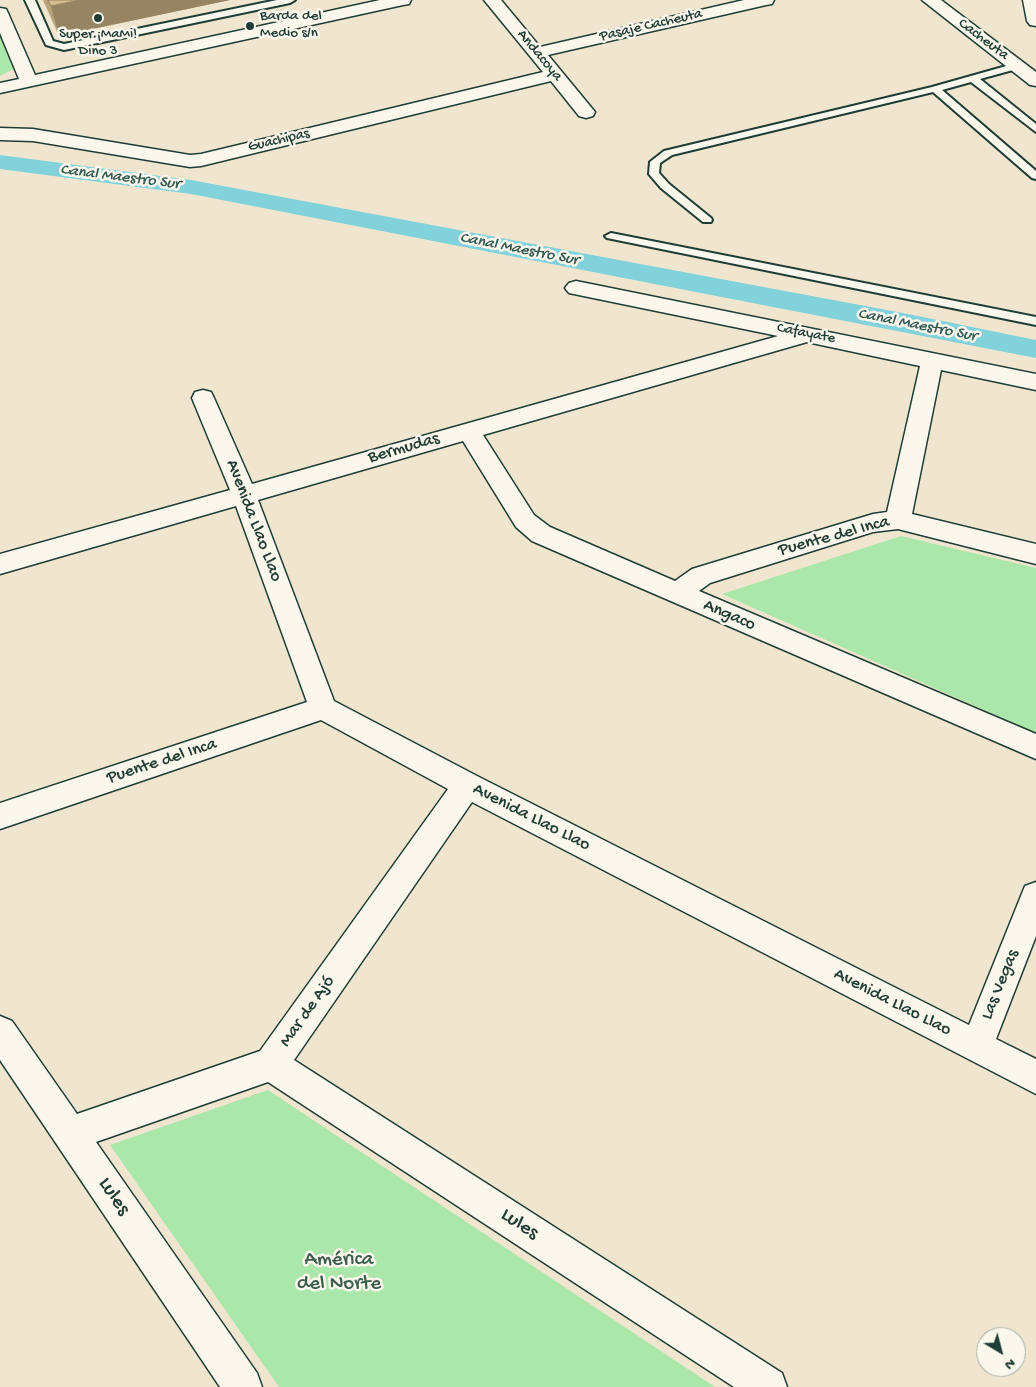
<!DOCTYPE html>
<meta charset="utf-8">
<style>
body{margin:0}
#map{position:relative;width:1036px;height:1387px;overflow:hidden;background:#f0e6d0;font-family:"Gochi Hand",sans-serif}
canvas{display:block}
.north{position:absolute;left:976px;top:1327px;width:50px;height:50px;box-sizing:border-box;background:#fbf7ec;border:1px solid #a3ada2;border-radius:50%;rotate:143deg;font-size:14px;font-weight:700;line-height:20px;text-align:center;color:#1f3d34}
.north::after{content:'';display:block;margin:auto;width:18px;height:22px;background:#1f3d34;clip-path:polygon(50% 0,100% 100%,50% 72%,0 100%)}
</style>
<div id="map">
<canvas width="1036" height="1387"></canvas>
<div class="north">N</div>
</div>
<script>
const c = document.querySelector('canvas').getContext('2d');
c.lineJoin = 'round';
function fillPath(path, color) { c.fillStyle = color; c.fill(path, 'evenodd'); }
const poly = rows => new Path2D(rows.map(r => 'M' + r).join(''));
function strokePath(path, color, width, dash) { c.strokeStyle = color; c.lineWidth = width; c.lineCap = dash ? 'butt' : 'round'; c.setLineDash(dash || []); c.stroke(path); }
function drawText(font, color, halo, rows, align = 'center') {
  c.font = font + ' "Gochi Hand",sans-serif'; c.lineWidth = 5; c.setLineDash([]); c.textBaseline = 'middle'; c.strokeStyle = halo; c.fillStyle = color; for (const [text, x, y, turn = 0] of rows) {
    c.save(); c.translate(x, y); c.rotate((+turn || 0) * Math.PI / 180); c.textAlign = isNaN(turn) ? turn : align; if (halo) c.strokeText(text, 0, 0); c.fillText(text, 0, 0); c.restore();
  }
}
fillPath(poly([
 [0,35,13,69,0,76],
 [901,536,1036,568,1036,733,722,594],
 [268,1090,715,1387,279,1387,110,1145]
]), '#abe6ab');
fillPath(poly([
 [0,155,191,180,908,314,1036,340,1036,358,191,194,0,169,0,155]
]), '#81d2db');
const lane = poly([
 [25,0,35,0,53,41,64,44,277,0,295,0,290,3,64,50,46,45,25,0],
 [1017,63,1020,64,1020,68,980,79,1036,124,1036,132,971,82,942,90,1036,171,1036,179,1032,178,933,92,672,155,660,163,659,173,669,184,711,218,712,220,711,222,703,222,661,188,649,174,650,162,664,151,932,87,1017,63],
 [611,233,1036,317,1036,325,607,238,605,236,611,233]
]);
const street = poly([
 [380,0,411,0,409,4,403,5,0,93,0,83,19,79,0,33,0,8,6,9,8,13,35,75,380,0],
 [484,0,501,0,540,47,744,0,774,0,772,4,766,5,548,55,595,112,593,116,586,118,579,116,551,81,201,166,190,167,33,141,0,140,0,128,33,129,190,155,201,154,543,72,484,0],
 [922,0,941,0,1036,72,1036,86,1030,85,922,0],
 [1023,0,1036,0,1036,26,1030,25,1027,21,1023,0],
 [576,281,1036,374,1036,390,941,370,912,514,1036,544,1036,564,898,529,873,532,710,583,699,591,1036,734,1036,759,532,541,516,527,463,441,258,500,334,701,477,776,969,1025,1025,886,1036,882,1036,936,996,1039,1036,1059,1036,1094,472,802,294,1060,782,1373,787,1387,734,1387,268,1082,96,1142,257,1373,262,1387,220,1387,0,1060,0,1016,12,1021,77,1114,260,1051,448,789,321,720,0,829,0,803,307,702,236,506,0,574,0,554,230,490,192,398,195,392,203,390,211,392,214,398,252,484,778,336,569,293,565,288,569,283,576,281],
 [807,342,920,366,887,512,873,514,692,569,675,581,550,527,534,515,483,435,807,342]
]);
strokePath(lane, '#1f3d34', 4);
strokePath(street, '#1f3d34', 3);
fillPath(lane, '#fbf7ec');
fillPath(street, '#fbf7ec');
fillPath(poly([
 [43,0,230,0,59,36]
]), '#b8a379');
fillPath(poly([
 [80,0,230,0,59,36,51,6]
]), '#968463');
const building = poly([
 [48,0,80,0,51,6,48,0]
]);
fillPath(building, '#d6bd8d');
strokePath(building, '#968463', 1);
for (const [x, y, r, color] of [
 [98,18,5,"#1f3d34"],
 [250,26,5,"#1f3d34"]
]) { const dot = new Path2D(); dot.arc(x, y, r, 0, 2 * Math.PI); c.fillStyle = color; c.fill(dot); strokePath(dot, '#fbf7ec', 2); }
drawText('15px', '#1f3d34', '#fbf7ec', [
 ["Barda del",260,17],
 ["Medio s/n",260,34],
 ["Super ¡MaMi!",98,35,"center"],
 ["Dino 3",98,52,"center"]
], 'left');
drawText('15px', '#1f3d34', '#fbf7ec', [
 ["Pasaje Cacheuta",651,26,-13],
 ["Cacheuta",983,40,37],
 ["Andacoya",539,56,50],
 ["Guachipas",279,141,-13],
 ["Cafayate",806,334,11]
]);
drawText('italic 16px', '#335b55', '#fbf7ec', [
 ["Canal Maestro Sur",120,178,7],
 ["Canal Maestro Sur",519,250,11],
 ["Canal Maestro Sur",917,326,11]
]);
drawText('18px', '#1f3d34', '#fbf7ec', [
 ["Bermudas",404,449,-16],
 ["Avenida Llao Llao",253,521,69],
 ["Puente del Inca",834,537,-15],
 ["Angaco",729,616,23],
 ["Puente del Inca",162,762,-18],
 ["Avenida Llao Llao",531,818,27],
 ["Las Vegas",1001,985,-68],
 ["Avenida Llao Llao",892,1003,27],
 ["Mar de Ajó",308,1012,-55]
]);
drawText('21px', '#1f3d34', '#fbf7ec', [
 ["Lules",113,1197,56],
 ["Lules",519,1225,33]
]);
drawText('21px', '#3b5f4c', '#fbf7ec', [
 ["América",339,1261],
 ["del Norte",339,1285]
]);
</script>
